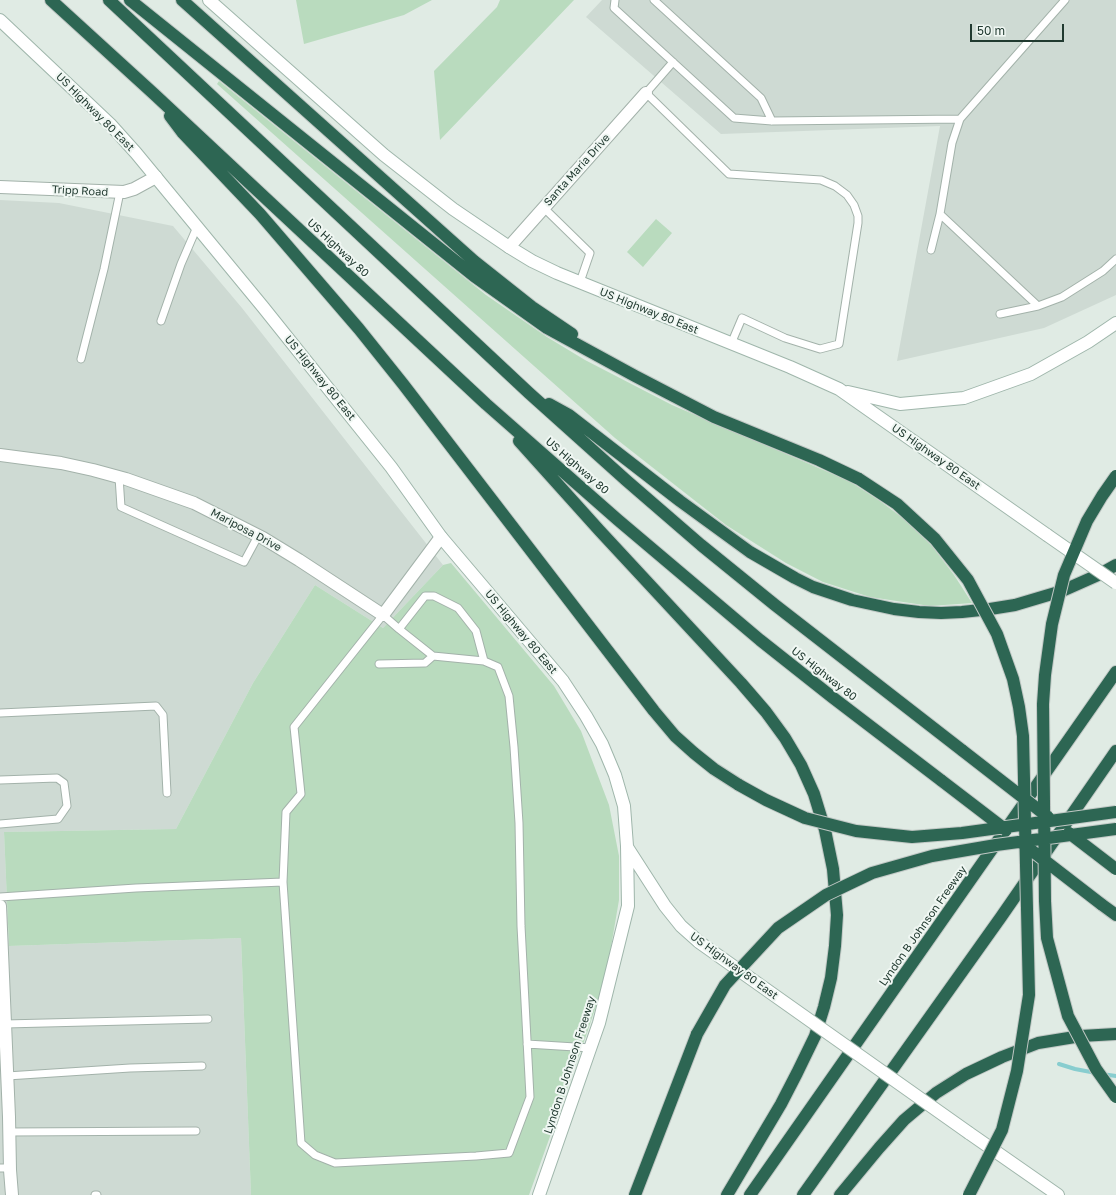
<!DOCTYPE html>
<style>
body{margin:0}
#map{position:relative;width:1116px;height:1195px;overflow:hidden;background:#e0ebe4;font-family:"Golos Text",sans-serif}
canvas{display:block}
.scale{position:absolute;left:970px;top:24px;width:94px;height:18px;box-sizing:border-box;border:2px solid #213a30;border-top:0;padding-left:5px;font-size:12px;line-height:14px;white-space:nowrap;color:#213a30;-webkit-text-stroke:3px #f0f7f3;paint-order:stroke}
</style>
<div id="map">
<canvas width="1116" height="1195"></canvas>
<div class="scale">50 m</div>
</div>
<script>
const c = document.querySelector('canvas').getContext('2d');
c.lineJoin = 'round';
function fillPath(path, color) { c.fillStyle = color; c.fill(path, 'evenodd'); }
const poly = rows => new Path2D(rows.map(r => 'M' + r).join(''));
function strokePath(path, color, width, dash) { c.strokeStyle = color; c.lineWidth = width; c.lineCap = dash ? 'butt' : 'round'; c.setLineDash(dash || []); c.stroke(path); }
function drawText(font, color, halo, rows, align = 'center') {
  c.font = font + ' "Golos Text",sans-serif'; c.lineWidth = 4; c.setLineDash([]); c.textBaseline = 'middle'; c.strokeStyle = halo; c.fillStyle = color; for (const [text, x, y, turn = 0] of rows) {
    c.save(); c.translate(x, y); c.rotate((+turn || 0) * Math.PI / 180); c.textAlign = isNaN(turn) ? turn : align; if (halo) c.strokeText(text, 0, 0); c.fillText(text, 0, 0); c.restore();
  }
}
fillPath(poly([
 [602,0,1116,0,1116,295,1044,328,897,361,940,126,721,134,586,17],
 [0,200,59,203,173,226,242,308,443,565,383,628,315,585,253,683,176,829,4,832,9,946,241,938,251,1195,0,1195]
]), '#cedad3');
fillPath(poly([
 [296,0,432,0,404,15,304,44],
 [500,0,574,0,440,140,434,71,497,7],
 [219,81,486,295,547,337,585,360,672,405,849,481,880,501,904,519,932,546,954,575,972,603,930,606,870,597,823,582,786,563,726,525,615,438,217,84],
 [656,219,672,233,643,267,627,252],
 [451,563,554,686,581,731,609,805,619,856,619,900,606,976,586,1036,529,1195,251,1195,241,938,9,946,4,832,176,829,253,683,315,585,383,628,443,565]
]), '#b9dbbe');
strokePath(poly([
 [1059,1064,1075,1069,1096,1073],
 [1102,1074,1116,1076]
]), '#88cdcf', 4);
const service = poly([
 [615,0,614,8,734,118,772,121,960,119,1065,0],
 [654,0,761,98,772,121],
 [673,62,646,93,729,174,821,180,835,186,847,195,854,205,858,216,858,223,839,344,820,349,785,338,742,318,731,344],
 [960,119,952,143,940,214,1038,306,1062,297,1103,271,1116,259],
 [544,208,590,253,580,282],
 [931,250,940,214],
 [1000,314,1038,306],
 [161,321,181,264,197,227],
 [81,359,104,269,120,192],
 [119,477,121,507,244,562,258,536],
 [383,615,399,629,433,656,484,661,498,667,509,696,514,747,519,823,521,926,530,1097,509,1153,476,1156,335,1163,315,1155,301,1143,283,882,286,812,301,794,294,727,383,615],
 [399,629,425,596,434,596,458,608,476,631,484,661],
 [379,664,425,663,433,656],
 [0,713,156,706,163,715,167,793],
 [0,780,57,778,64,783,67,806,58,819,0,824],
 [0,897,136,888,283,882],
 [5,1024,208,1019],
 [527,1044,591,1048],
 [7,1076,130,1068,202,1066],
 [9,1132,196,1131],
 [0,1168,10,1168],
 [95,1195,97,1195]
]);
const minor = poly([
 [509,247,646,93],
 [0,455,61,463,93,470,126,479,194,503,263,538,299,560,383,615,441,537],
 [0,906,9,1117,10,1170,12,1195]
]);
const tertiary = poly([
 [0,187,124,192,134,189,156,177]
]);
const secondary = poly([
 [209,0,384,155,453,209,509,247,532,261,557,273,790,367,839,389,1047,535],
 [0,20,110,124,136,153,263,307,391,467,441,537,563,681,586,716,602,744,615,775,624,806,627,846,628,906,599,1023,539,1195],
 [848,392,900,404,964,398,1031,374,1088,342,1116,323],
 [627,847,665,906,681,926,699,942],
 [969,1133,1058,1195]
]);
const motorway = poly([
 [51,0,154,94,486,404,618,520,760,640,832,697,942,781],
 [109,0,529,393,627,481,701,545,775,605,963,751],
 [130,0,474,276,547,328,635,376,714,417,819,460,859,479],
 [182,0,474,261,532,307,572,334],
 [170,116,182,132,260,214,359,329,403,384,654,711,675,736,694,753,714,769,739,785],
 [549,404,569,415,680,501,750,552,795,578,813,587,852,600,894,609,919,612,941,613,962,612,990,609,1015,605,1062,591,1098,575,1116,565],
 [519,441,599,530,741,683,766,712,785,738,801,765,814,794,825,830,833,869,837,915,835,946,831,978,824,1007,815,1036,797,1073,781,1104,727,1195],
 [1101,904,1116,915],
 [635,1195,697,1034],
 [750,1195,1116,672],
 [803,1195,1001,917,1116,751],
 [840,1195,879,1148,904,1120,936,1093,966,1074,1002,1057,1038,1043,1081,1036,1116,1034]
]);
strokePath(service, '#a3b2aa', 9);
strokePath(minor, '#a3b2aa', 14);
strokePath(tertiary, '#a3b2aa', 14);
strokePath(secondary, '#9fb6ab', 14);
strokePath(motorway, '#c1c8c5', 14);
strokePath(service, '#fff', 7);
strokePath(minor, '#fff', 12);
strokePath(tertiary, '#fff', 12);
strokePath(secondary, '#fff', 12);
strokePath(motorway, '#2d6653', 12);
const secondaryBridge = poly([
 [1047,535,1116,583],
 [699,942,969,1133]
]);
const motorwayBridge = poly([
 [1116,476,1102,496,1087,521,1064,575,1052,624,1045,675,1043,704,1045,901,1047,938,1068,1016,1096,1069,1116,1097],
 [859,479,897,504,935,539,968,580,997,634,1013,679,1019,707,1023,736,1029,995,1017,1071,1002,1130,969,1195],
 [963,751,1048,817],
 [942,781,1006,830],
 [739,785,766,800,805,818,856,831,912,837,962,833,1116,812],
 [1069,833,1116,869],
 [1022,843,1101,904],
 [697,1034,725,985,778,928,826,895,872,873,932,856,996,845,1116,829]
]);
strokePath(secondaryBridge, '#9fb6ab', 14, []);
strokePath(motorwayBridge, '#c1c8c5', 14, []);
strokePath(secondaryBridge, '#fff', 12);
strokePath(motorwayBridge, '#2d6653', 12);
drawText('11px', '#213a30', '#f0f7f3', [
 ["US Highway 80 East",95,112,45],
 ["Santa Maria Drive",577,170,-48],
 ["Tripp Road",80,191,3],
 ["US Highway 80",338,248,43],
 ["US Highway 80 East",649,311,22],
 ["US Highway 80 East",320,378,51],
 ["US Highway 80 East",936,457,35],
 ["US Highway 80",577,466,41],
 ["Mariposa Drive",246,530,28],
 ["US Highway 80 East",521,632,50],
 ["US Highway 80",824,674,38],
 ["Lyndon B Johnson Freeway",923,926,-55],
 ["US Highway 80 East",734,966,36],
 ["Lyndon B Johnson Freeway",570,1065,-72]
]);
</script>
